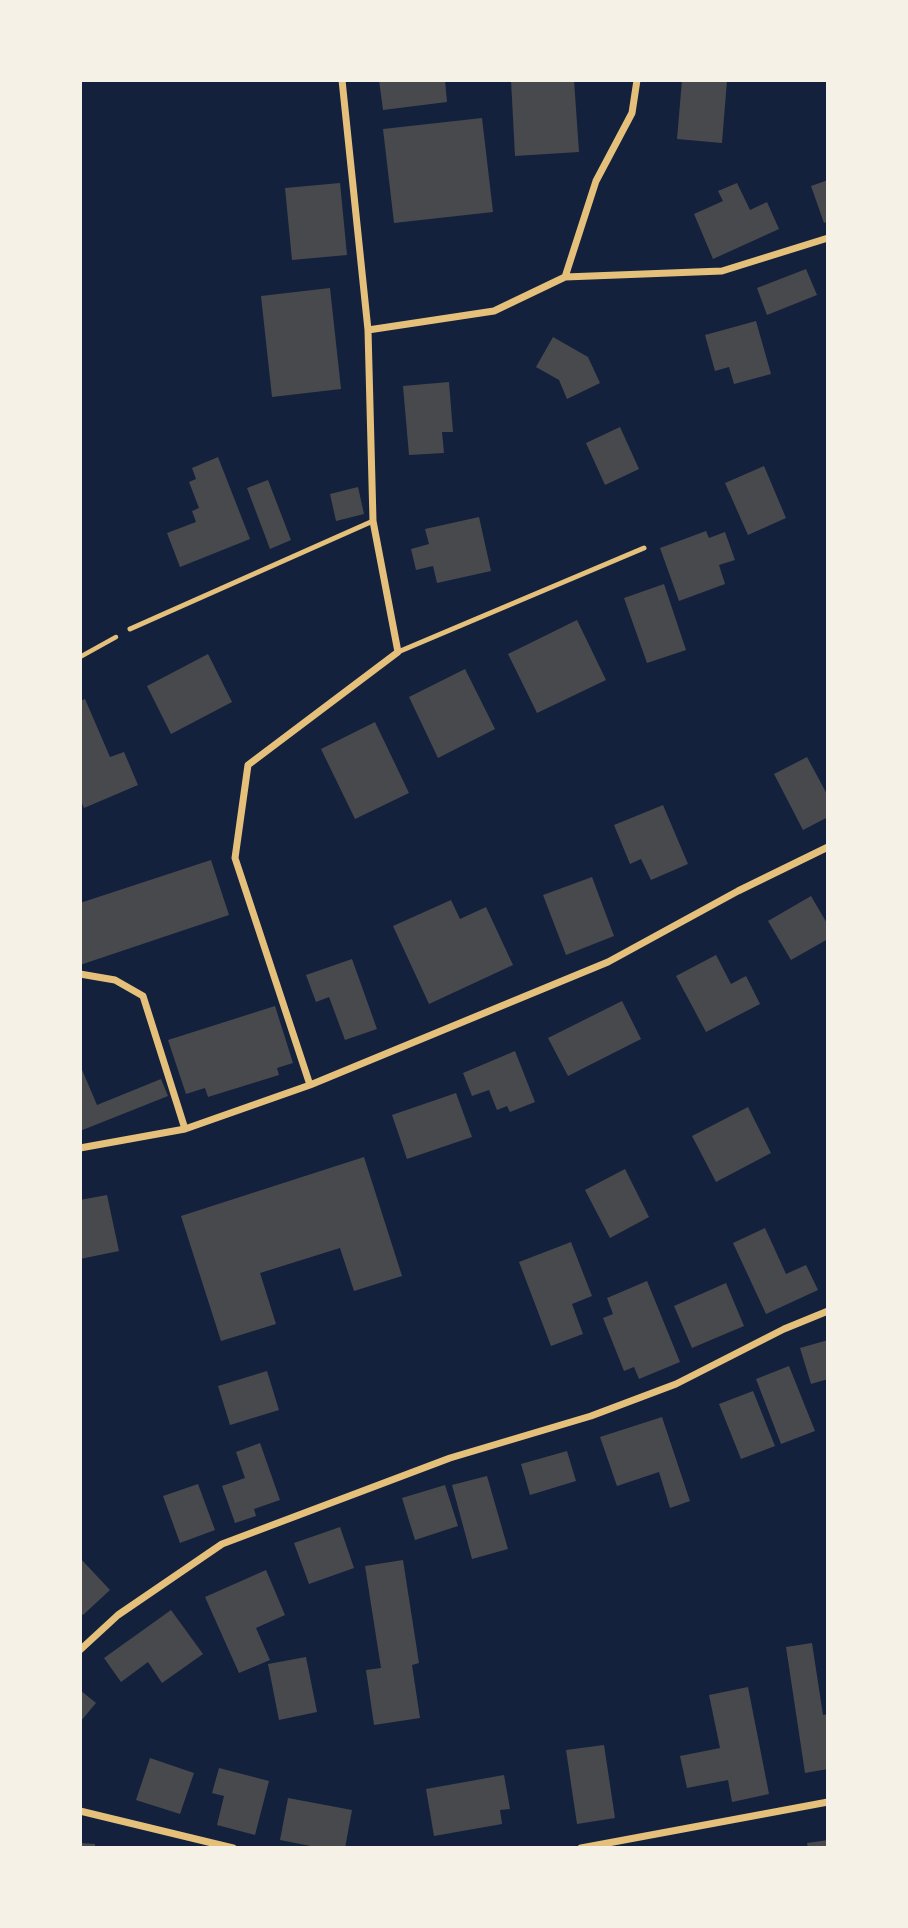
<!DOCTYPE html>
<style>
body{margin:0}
#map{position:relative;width:908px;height:1928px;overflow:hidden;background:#14213d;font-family:Manrope,sans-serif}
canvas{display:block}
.frame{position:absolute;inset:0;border:82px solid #f6f1e7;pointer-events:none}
</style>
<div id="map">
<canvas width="908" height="1928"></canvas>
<div class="frame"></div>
</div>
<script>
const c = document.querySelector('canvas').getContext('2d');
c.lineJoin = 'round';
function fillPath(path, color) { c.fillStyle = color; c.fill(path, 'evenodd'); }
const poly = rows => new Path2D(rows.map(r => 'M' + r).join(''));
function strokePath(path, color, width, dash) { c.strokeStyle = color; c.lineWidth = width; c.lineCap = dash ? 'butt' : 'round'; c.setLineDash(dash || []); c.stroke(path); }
fillPath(poly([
 [379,80,445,80,447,102,383,110],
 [511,80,574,80,579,152,515,156],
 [682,80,727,80,722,143,677,139],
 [482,118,493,212,394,223,383,129],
 [828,180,828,221,824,223,811,186],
 [340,183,347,255,292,260,285,188],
 [737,183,750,210,767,202,779,229,713,259,694,214,723,201,718,191],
 [806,269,817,295,767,315,757,288],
 [330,288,341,389,272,397,261,296],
 [756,321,771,374,734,384,729,367,715,371,705,335],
 [553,337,588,357,600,383,567,399,559,380,536,367],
 [449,382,453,432,442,432,444,453,409,455,403,386],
 [620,427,639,469,605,485,586,443],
 [218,457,250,539,180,567,167,533,196,522,192,511,199,508,189,482,196,479,192,468],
 [764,466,786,518,748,535,725,483],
 [268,480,291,540,270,549,247,488],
 [358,487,364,514,336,521,330,494],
 [479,517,491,571,437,583,433,566,416,570,411,549,429,544,425,529],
 [706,531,709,538,725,532,735,560,719,565,725,584,679,601,660,548],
 [664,584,686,650,647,663,624,598],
 [577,620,606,680,537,713,508,654],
 [208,654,232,702,171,734,147,686],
 [465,669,495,729,438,758,409,697],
 [85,699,110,757,124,752,138,785,84,808,80,799,80,701],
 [375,722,409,793,355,819,321,749],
 [807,757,828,796,828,817,803,830,774,774],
 [663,805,688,864,651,880,641,859,630,864,614,825],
 [211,860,229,915,80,965,80,903],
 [592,877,614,936,566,955,543,895],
 [811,896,828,925,828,939,791,960,768,921],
 [451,900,460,919,486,907,513,965,429,1004,393,926],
 [716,955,731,984,746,976,760,1004,706,1032,676,976],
 [352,959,377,1029,345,1040,329,997,316,1002,306,975],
 [622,1001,641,1039,568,1076,548,1038],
 [275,1006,293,1063,277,1068,279,1075,208,1097,205,1088,186,1094,168,1040],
 [515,1051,535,1102,510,1112,507,1106,497,1110,489,1090,472,1096,463,1073],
 [80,1065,97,1105,161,1079,168,1096,80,1131],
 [456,1093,472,1137,407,1159,392,1115],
 [748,1107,771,1153,716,1182,692,1136],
 [364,1157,402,1276,354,1291,340,1248,260,1273,276,1324,221,1341,181,1216],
 [625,1169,649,1217,610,1238,585,1190],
 [107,1195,119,1251,80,1259,80,1200],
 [765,1228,786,1274,806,1265,818,1290,766,1314,733,1243],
 [571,1242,592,1296,572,1304,583,1334,551,1346,519,1262],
 [647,1281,680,1362,639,1379,634,1367,624,1371,603,1318,613,1314,607,1298],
 [726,1283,744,1326,692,1348,674,1306],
 [828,1340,828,1379,811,1384,800,1348],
 [789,1366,815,1431,781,1444,756,1379],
 [267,1371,279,1410,230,1425,218,1386],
 [753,1391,775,1446,741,1459,719,1404],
 [662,1417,690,1501,670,1508,659,1472,617,1486,600,1437],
 [260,1443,280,1500,254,1509,256,1516,235,1523,222,1486,245,1478,236,1452],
 [567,1451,576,1481,530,1495,521,1464],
 [487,1476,508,1549,472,1559,452,1485],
 [198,1484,215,1530,180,1543,163,1496],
 [445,1485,458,1526,415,1540,402,1498],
 [340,1527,354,1568,309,1584,294,1543],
 [80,1558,110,1590,83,1615,80,1612],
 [403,1560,419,1663,412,1665,420,1718,374,1725,366,1670,381,1668,365,1566],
 [266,1570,285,1615,256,1628,270,1660,239,1673,205,1597],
 [171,1610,203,1654,162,1683,148,1662,121,1682,104,1658],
 [812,1643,823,1715,828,1714,828,1769,805,1773,786,1647],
 [306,1657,317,1712,279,1720,268,1664],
 [748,1687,769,1794,732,1802,728,1780,687,1788,680,1756,720,1748,709,1695],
 [80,1690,96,1703,80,1722],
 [604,1745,615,1818,577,1824,566,1750],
 [150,1758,194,1773,180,1814,136,1800],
 [219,1768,269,1781,255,1835,217,1825,224,1796,212,1793],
 [504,1775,510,1809,500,1810,502,1824,434,1836,426,1789],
 [288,1798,352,1810,345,1848,321,1848,280,1840],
 [828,1840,828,1848,808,1848,807,1843],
 [80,1843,95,1844,95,1848,80,1848]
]), '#48494c');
strokePath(poly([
 [80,657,116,637]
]), '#e5c07b', 4.5);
strokePath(poly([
 [130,629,373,521],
 [398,652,644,548]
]), '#e5c07b', 5);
strokePath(poly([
 [565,277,596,181,632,113,637,80],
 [368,330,494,311,565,277,722,271,828,238],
 [80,974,115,980,143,996,185,1129],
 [310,1085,235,858,248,765,398,652,373,521,368,330,342,80],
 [80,1148,185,1129,310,1085,608,962,738,891,828,847],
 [80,1650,118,1615,222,1544,450,1458,591,1416,676,1384,784,1329,828,1311],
 [80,1811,233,1848],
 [581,1848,828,1802]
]), '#e5c07b', 7);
</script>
